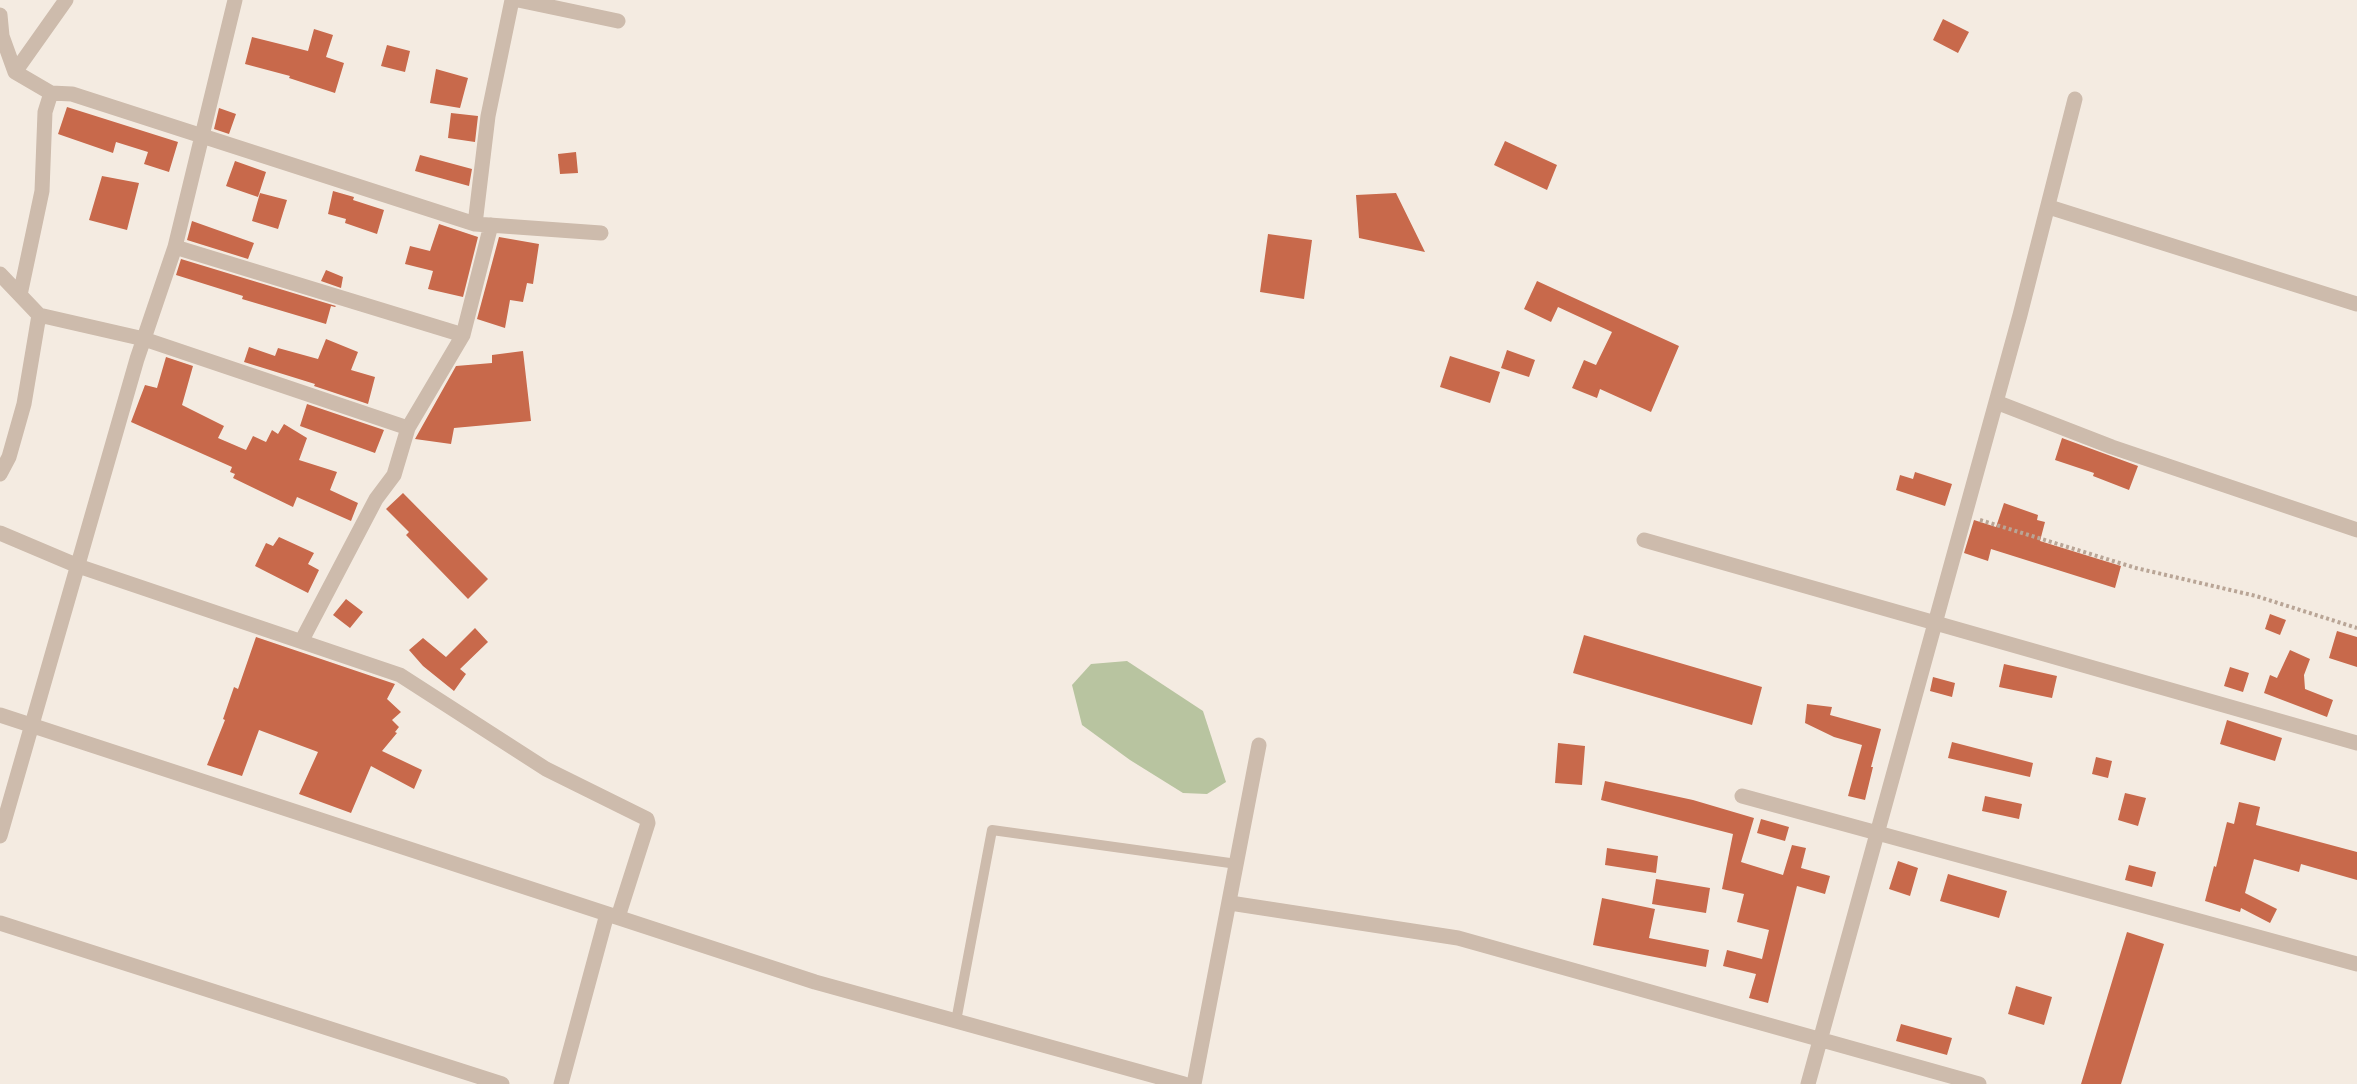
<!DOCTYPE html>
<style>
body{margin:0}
canvas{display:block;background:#f4ebe1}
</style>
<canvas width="2357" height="1084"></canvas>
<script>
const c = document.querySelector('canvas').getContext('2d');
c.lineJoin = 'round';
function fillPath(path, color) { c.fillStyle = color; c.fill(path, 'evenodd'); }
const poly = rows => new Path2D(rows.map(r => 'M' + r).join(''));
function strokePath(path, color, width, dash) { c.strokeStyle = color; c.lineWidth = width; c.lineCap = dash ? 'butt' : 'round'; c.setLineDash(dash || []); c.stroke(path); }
fillPath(poly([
 [1127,661,1203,711,1226,782,1207,794,1183,793,1130,760,1082,725,1072,685,1091,664]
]), '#b8c4a0');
fillPath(poly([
 [1943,19,1969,32,1958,53,1933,40],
 [314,29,333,35,326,57,344,63,335,93,289,78,290,76,245,64,252,37,308,51],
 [387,45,410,51,405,72,381,66],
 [436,69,468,78,460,108,430,103],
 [67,107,178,142,169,172,144,164,148,152,116,142,113,153,58,134],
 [219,108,236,114,229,134,214,129],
 [451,113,478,116,475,142,448,138],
 [1505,141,1557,165,1547,190,1494,165],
 [576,152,578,173,560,174,558,154],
 [420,155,472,169,469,186,415,171],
 [235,161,266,172,258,197,226,186],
 [102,176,139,183,127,230,89,220],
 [333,191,354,197,353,200,384,210,377,234,345,223,346,219,328,214],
 [260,193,287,200,278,229,252,221],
 [1396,193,1425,252,1359,238,1356,195],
 [192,221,254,243,248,259,187,240],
 [439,224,478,237,463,297,428,289,433,271,405,264,410,246,430,251],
 [1268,234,1312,240,1304,299,1260,292],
 [499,237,539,244,533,284,527,283,523,302,510,300,505,328,477,319],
 [181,259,336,306,335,307,331,306,326,324,242,299,243,296,176,275],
 [326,270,343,277,341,288,321,281],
 [1537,281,1679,346,1651,412,1600,389,1597,398,1572,388,1584,360,1596,365,1612,332,1558,307,1551,322,1524,309],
 [326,339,358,352,351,370,375,377,368,404,314,386,315,384,244,362,249,347,275,356,278,348,318,359],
 [1507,350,1535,360,1529,377,1501,368],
 [523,351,531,421,454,428,451,444,415,439,456,366,492,363,492,355],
 [1450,356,1500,372,1490,403,1440,387],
 [166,357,193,366,182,405,224,426,218,438,246,450,253,436,266,442,272,430,278,434,284,424,307,438,299,460,337,472,330,490,358,503,351,521,297,497,293,507,233,478,235,474,230,472,232,467,131,422,145,385,157,388],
 [307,404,384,430,375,453,300,426],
 [2062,438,2138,466,2129,490,2093,476,2094,473,2055,460],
 [1915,472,1952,484,1945,506,1896,490,1900,475,1913,479],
 [403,493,488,579,468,599,406,535,409,532,386,509],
 [2004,503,2038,515,2037,520,2045,522,2040,541,2121,566,2115,588,1991,549,1988,561,1964,553,1974,520,1996,527],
 [279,537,314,553,308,564,319,570,308,593,255,566,266,543,273,546],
 [346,599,363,612,350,628,333,615],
 [2270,614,2286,620,2280,635,2265,629],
 [475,628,488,642,460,669,466,674,454,691,423,666,409,650,423,638,446,657],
 [2337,631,2357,637,2357,667,2329,658],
 [1584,635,1762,687,1752,725,1573,673],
 [256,637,395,684,387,699,401,712,392,720,399,727,395,732,397,733,382,751,422,770,414,789,371,766,351,813,299,794,318,752,259,730,242,776,207,765,225,720,223,719,234,687,238,689],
 [2290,650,2310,659,2304,675,2305,689,2333,700,2327,717,2264,693,2270,675,2277,678],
 [2004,664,2057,676,2052,698,1999,687],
 [2230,667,2249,673,2243,692,2224,686],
 [1933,677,1955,683,1952,697,1930,691],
 [1807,704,1832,707,1830,715,1881,729,1871,767,1873,767,1865,800,1848,796,1862,745,1834,737,1805,723],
 [2227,720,2282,738,2275,761,2220,744],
 [1952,742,2033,763,2030,777,1948,758],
 [1558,743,1585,746,1582,785,1555,783],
 [2096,757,2112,761,2108,778,2092,774],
 [1605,781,1693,800,1754,818,1741,862,1783,875,1792,845,1806,848,1801,868,1830,876,1825,894,1797,886,1768,1003,1749,998,1756,974,1723,966,1727,950,1762,959,1769,930,1737,922,1744,894,1722,889,1733,834,1601,800],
 [2125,793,2146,798,2138,826,2118,820],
 [1985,796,2022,804,2019,819,1982,811],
 [2239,802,2260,807,2256,825,2357,852,2357,880,2301,864,2299,872,2254,859,2245,893,2277,909,2270,923,2241,908,2240,912,2205,901,2214,866,2216,867,2227,822,2234,824],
 [1761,819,1789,827,1785,841,1757,833],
 [1607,848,1658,856,1656,873,1605,865],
 [1898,861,1918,868,1910,896,1889,889],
 [2129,865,2156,872,2152,887,2125,880],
 [1948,874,2007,891,1999,918,1940,901],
 [1656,879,1710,888,1706,913,1652,904],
 [1602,898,1655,909,1649,938,1709,950,1706,967,1593,945],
 [2127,932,2164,944,2121,1084,2081,1084],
 [2016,986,2052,997,2044,1025,2008,1014],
 [1901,1024,1952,1038,1947,1055,1896,1041]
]), '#c8694b');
strokePath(poly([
 [1980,520,2136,568,2256,596,2357,628]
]), '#b9a596', 4, [3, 3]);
strokePath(poly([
 [956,1021,992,830,1237,864]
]), '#cdbbac', 10);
strokePath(poly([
 [518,0,618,21],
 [0,15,2,36,15,72,51,93,72,94,475,224,601,233],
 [15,72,66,0],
 [2049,207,2357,304],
 [475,224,488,116,512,0],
 [175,247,463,335,408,428,394,475,376,499,302,640],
 [0,274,39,315,144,339,408,428],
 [20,295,42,191,45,112,51,93],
 [463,335,491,225],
 [1996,402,2112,447,2357,530],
 [0,474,9,457,24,404,39,315],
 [0,533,78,566,400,675,546,769,647,819,648,823,618,917],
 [1644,540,2357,743],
 [0,715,815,982,1184,1084],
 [1742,796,2357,964],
 [0,836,137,359,175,247,235,0],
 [1230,903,1458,938,1979,1084],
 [0,923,502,1084],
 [561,1084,607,914],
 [1194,1084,1259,745],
 [1808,1084,2020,315,2075,99]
]), '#cdbbac', 15);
</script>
